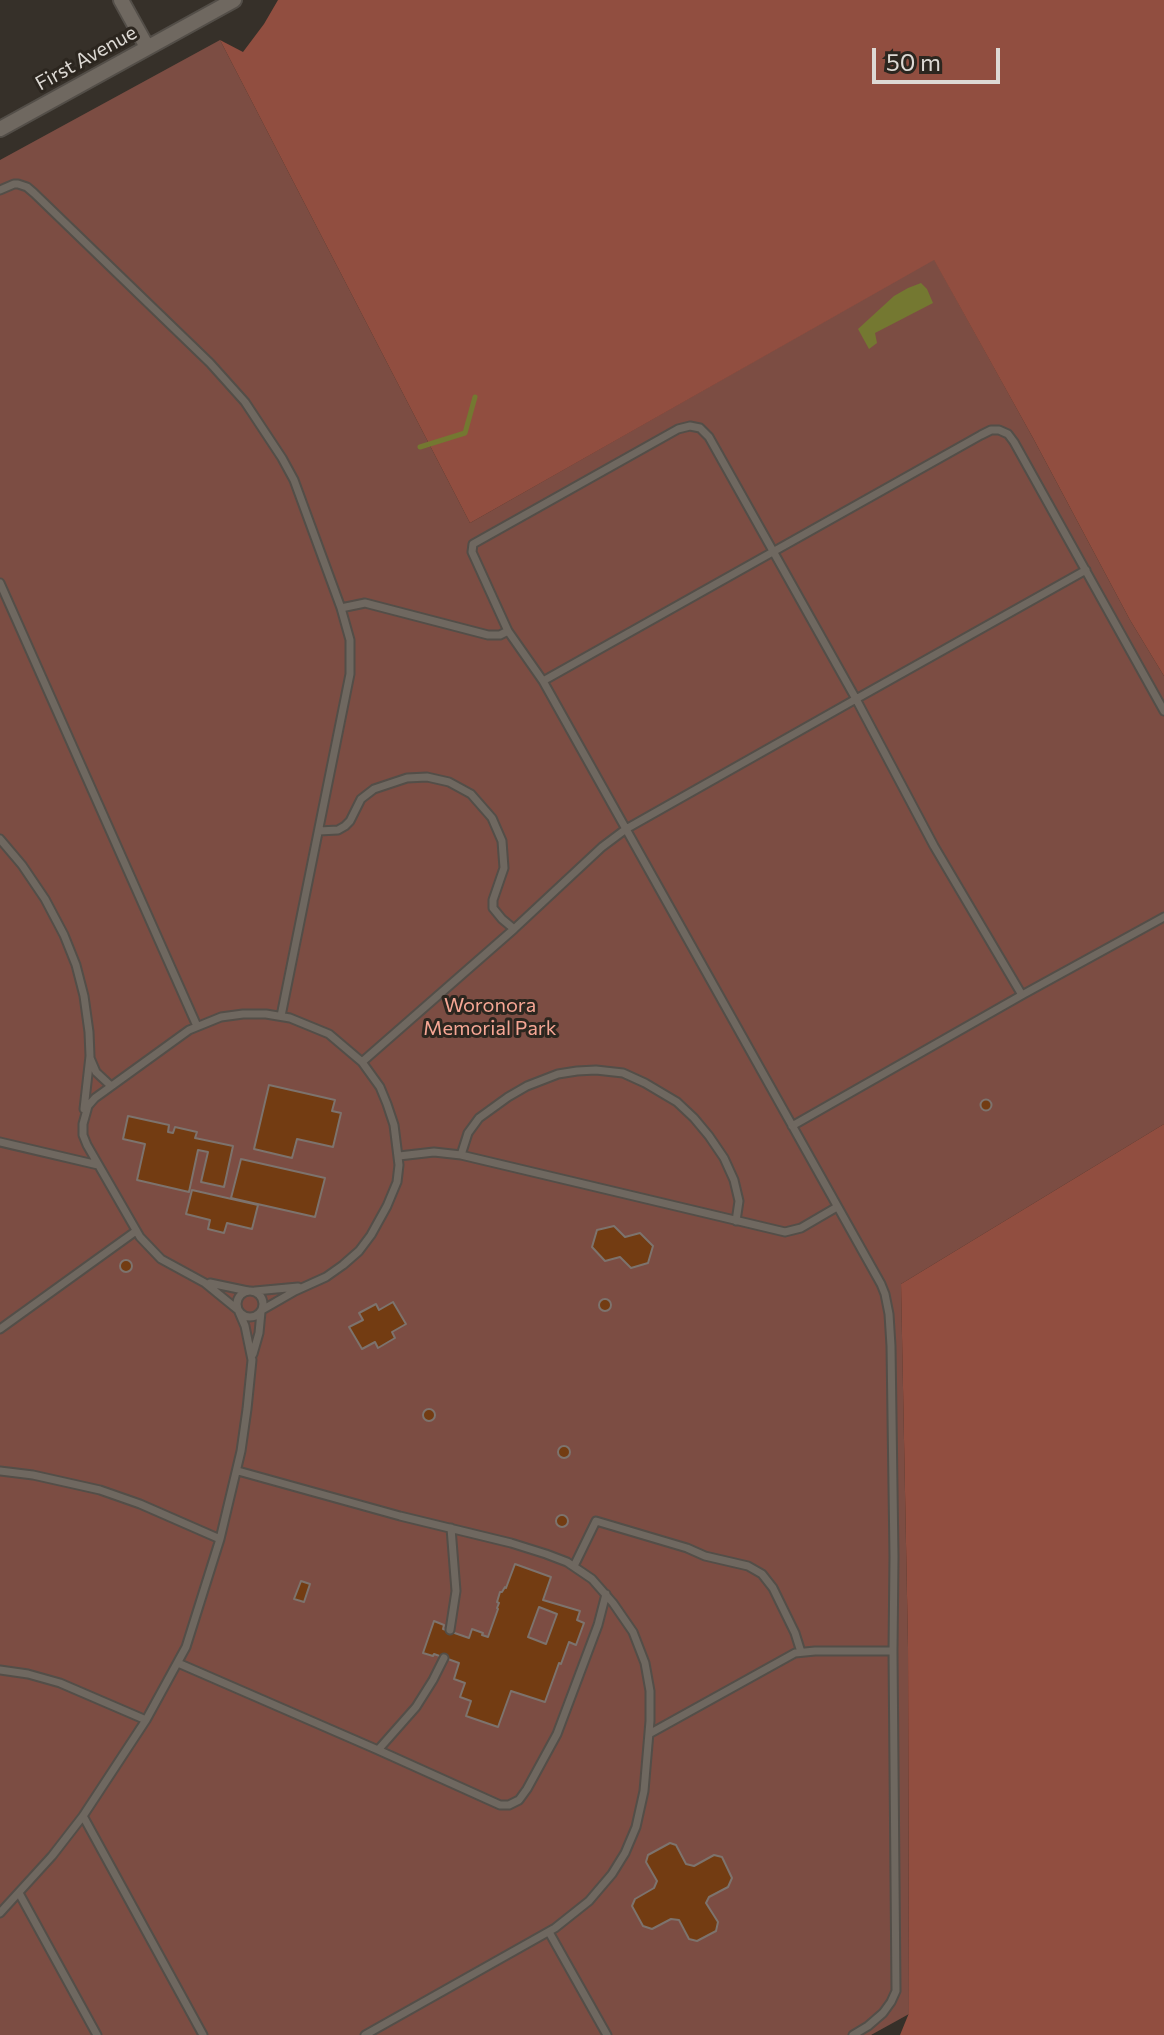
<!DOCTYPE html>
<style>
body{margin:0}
#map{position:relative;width:1164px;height:2035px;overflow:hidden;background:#363029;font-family:Commissioner,sans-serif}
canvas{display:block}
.scale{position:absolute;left:872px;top:48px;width:128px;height:36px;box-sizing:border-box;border:4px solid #ddd9d4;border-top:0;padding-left:10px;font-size:24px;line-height:28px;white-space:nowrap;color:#ddd9d4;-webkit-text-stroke:6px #2c261f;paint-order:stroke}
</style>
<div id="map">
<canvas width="1164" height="2035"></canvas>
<div class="scale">50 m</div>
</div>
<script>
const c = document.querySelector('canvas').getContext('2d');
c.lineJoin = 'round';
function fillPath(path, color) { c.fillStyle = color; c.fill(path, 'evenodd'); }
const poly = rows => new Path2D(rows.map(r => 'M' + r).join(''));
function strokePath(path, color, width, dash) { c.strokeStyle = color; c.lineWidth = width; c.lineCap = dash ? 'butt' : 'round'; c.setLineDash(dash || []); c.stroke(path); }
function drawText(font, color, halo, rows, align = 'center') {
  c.font = font + ' Commissioner,sans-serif'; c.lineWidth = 6; c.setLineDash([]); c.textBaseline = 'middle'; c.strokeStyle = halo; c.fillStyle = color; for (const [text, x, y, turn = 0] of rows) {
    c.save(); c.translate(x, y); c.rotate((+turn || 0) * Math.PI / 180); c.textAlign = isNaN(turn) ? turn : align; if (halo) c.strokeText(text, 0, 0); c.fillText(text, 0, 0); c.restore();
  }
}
fillPath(poly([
 [220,40,470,523,934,259,1033,438,1130,620,1164,676,1164,1124,901,1284,908,1647,909,2014,871,2035,0,2035,0,160]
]), '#7c4d43');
fillPath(poly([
 [278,0,1164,0,1164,676,1130,620,1033,438,934,260,470,523,220,40,243,52,264,24],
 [1164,1124,1164,2035,900,2035,909,2013,908,1647,901,1284]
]), '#914e40');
fillPath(poly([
 [921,283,927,289,933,303,875,333,877,343,869,349,858,329,894,296,908,288]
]), '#747831');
strokePath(poly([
 [420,447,465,433,475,397]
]), '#747831', 5);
const building = poly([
 [269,1085,335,1100,332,1111,341,1113,333,1147,297,1139,292,1158,254,1149,269,1085],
 '980.5 1105a5.5 5.5 0 1 1 11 0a5.5 5.5 0 1 1-11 0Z',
 [128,1116,169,1125,168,1132,173,1133,175,1127,197,1132,195,1138,233,1146,224,1187,201,1182,208,1152,198,1150,189,1192,137,1180,145,1144,123,1139,128,1116],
 [241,1159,325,1178,315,1217,231,1198,241,1159],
 [192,1190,258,1205,252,1229,227,1223,224,1233,208,1229,210,1220,186,1214,192,1190],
 [614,1226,625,1237,640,1233,653,1246,648,1263,631,1268,620,1257,605,1261,592,1247,597,1230,614,1226],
 '120 1266a6 6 0 1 1 12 0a6 6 0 1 1-12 0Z',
 '599 1305a6 6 0 1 1 12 0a6 6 0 1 1-12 0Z',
 [393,1302,406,1324,392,1332,395,1338,378,1348,375,1342,362,1349,349,1327,363,1320,359,1313,376,1304,379,1310,393,1302],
 '423 1415a6 6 0 1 1 12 0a6 6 0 1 1-12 0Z',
 '558 1452a6 6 0 1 1 12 0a6 6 0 1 1-12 0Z',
 '556 1521a6 6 0 1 1 12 0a6 6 0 1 1-12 0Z',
 [515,1564,551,1577,543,1600,580,1611,577,1620,584,1623,576,1645,569,1642,561,1664,559,1663,545,1702,511,1691,498,1727,466,1716,471,1701,460,1697,465,1683,454,1679,459,1663,434,1654,433,1656,423,1653,434,1621,444,1625,443,1629,469,1638,472,1629,483,1633,482,1635,488,1637,498,1609,497,1608,499,1603,497,1602,500,1592,502,1592,505,1587,506,1588,515,1564],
 [539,1607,557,1614,546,1644,528,1637,539,1607],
 [301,1581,310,1584,304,1602,294,1599,301,1581],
 [670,1843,676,1845,686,1864,694,1866,714,1855,722,1857,732,1878,728,1887,709,1897,706,1903,718,1922,716,1931,697,1941,689,1939,679,1920,671,1919,652,1929,643,1926,632,1906,635,1899,654,1888,657,1881,646,1862,648,1855,670,1843]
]);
fillPath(building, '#733c12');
strokePath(building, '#7d736d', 2);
const service = poly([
 [0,190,14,184,18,184,27,187,34,193,210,363,245,402,282,458,294,480,341,608,350,640,350,674,281,1016],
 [0,583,197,1026],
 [341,608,365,603,488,635,500,635,508,631,543,681,881,1284,885,1294,889,1314,891,1346,894,1557,893,1651,815,1651,795,1653,649,1734],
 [508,631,472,552,473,544,678,429,690,426,700,428,709,437,856,699,1086,570],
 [543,681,981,435,991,430,999,430,1008,434,1014,442,1164,711],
 [319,831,338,830,345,826,350,821,361,799,374,789,407,778,427,777,449,782,471,794,492,818,502,841,504,868,493,900,493,908,502,919,514,929,362,1062],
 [0,839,22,865,45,899,64,935,76,965,84,996,89,1032,90,1056,84,1109],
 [514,929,602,847,626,829,856,699,934,846,1022,995,792,1126],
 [1022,995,1164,917],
 [90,1058,96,1072,111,1086],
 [0,1142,98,1165],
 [461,1155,468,1133,479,1118,508,1097,527,1086,558,1074,577,1071,596,1070,623,1073,645,1083,677,1102,694,1118,709,1136,724,1158,734,1180,739,1201,736,1221],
 [399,1156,434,1152,461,1155,785,1232,801,1228,837,1207],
 [210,1283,248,1291],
 '237 1304a13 13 0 1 1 26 0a13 13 0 1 1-26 0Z',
 [255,1291,298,1287],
 [238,1310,205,1283,161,1259,140,1237,87,1145,83,1135,83,1124,88,1106,95,1098,189,1030,221,1017,243,1014,266,1014,290,1018,329,1034,362,1062,380,1087,387,1104,394,1125,399,1165,397,1182,387,1206,371,1235,359,1251,343,1265,326,1277,295,1291,262,1310],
 [0,1329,136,1231],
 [253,1354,259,1333,261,1312],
 [0,1471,33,1475,100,1490,140,1504,220,1539],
 [238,1471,400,1516,511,1543,546,1554,567,1562,592,1579,613,1603,633,1632,645,1663,650,1691,650,1721,644,1791,636,1827,625,1853,612,1874,589,1901,555,1928,365,2035],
 [574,1566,596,1521,687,1548,705,1556,748,1566,762,1574,773,1588,795,1633,801,1652],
 [450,1630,456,1591,451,1528],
 [178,1663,378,1750,416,1707,433,1680,444,1658],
 [0,1670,28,1674,60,1683,146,1720],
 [378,1750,500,1805,509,1805,519,1800,527,1789,557,1734,598,1625,606,1594],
 [83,1816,203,2035],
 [19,1893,97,2035],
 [0,1913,52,1856,83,1816,146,1720,186,1647,220,1539,241,1451,247,1409,252,1360,245,1326,239,1312],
 [549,1932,607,2035],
 [853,2035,868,2026,883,2013,891,2002,896,1991,893,1651]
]);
const minor = poly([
 [121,0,147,47],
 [0,129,234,0]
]);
strokePath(service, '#534e48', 11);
strokePath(minor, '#534e48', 18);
strokePath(service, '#6f6860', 7);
strokePath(minor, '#6f6860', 14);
drawText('20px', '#ddd9d4', '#2c261f', [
 ["First Avenue",86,58,-29]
]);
drawText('20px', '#f7a795', '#2c261f', [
 ["Woronora",490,1005],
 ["Memorial Park",490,1028]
]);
</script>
